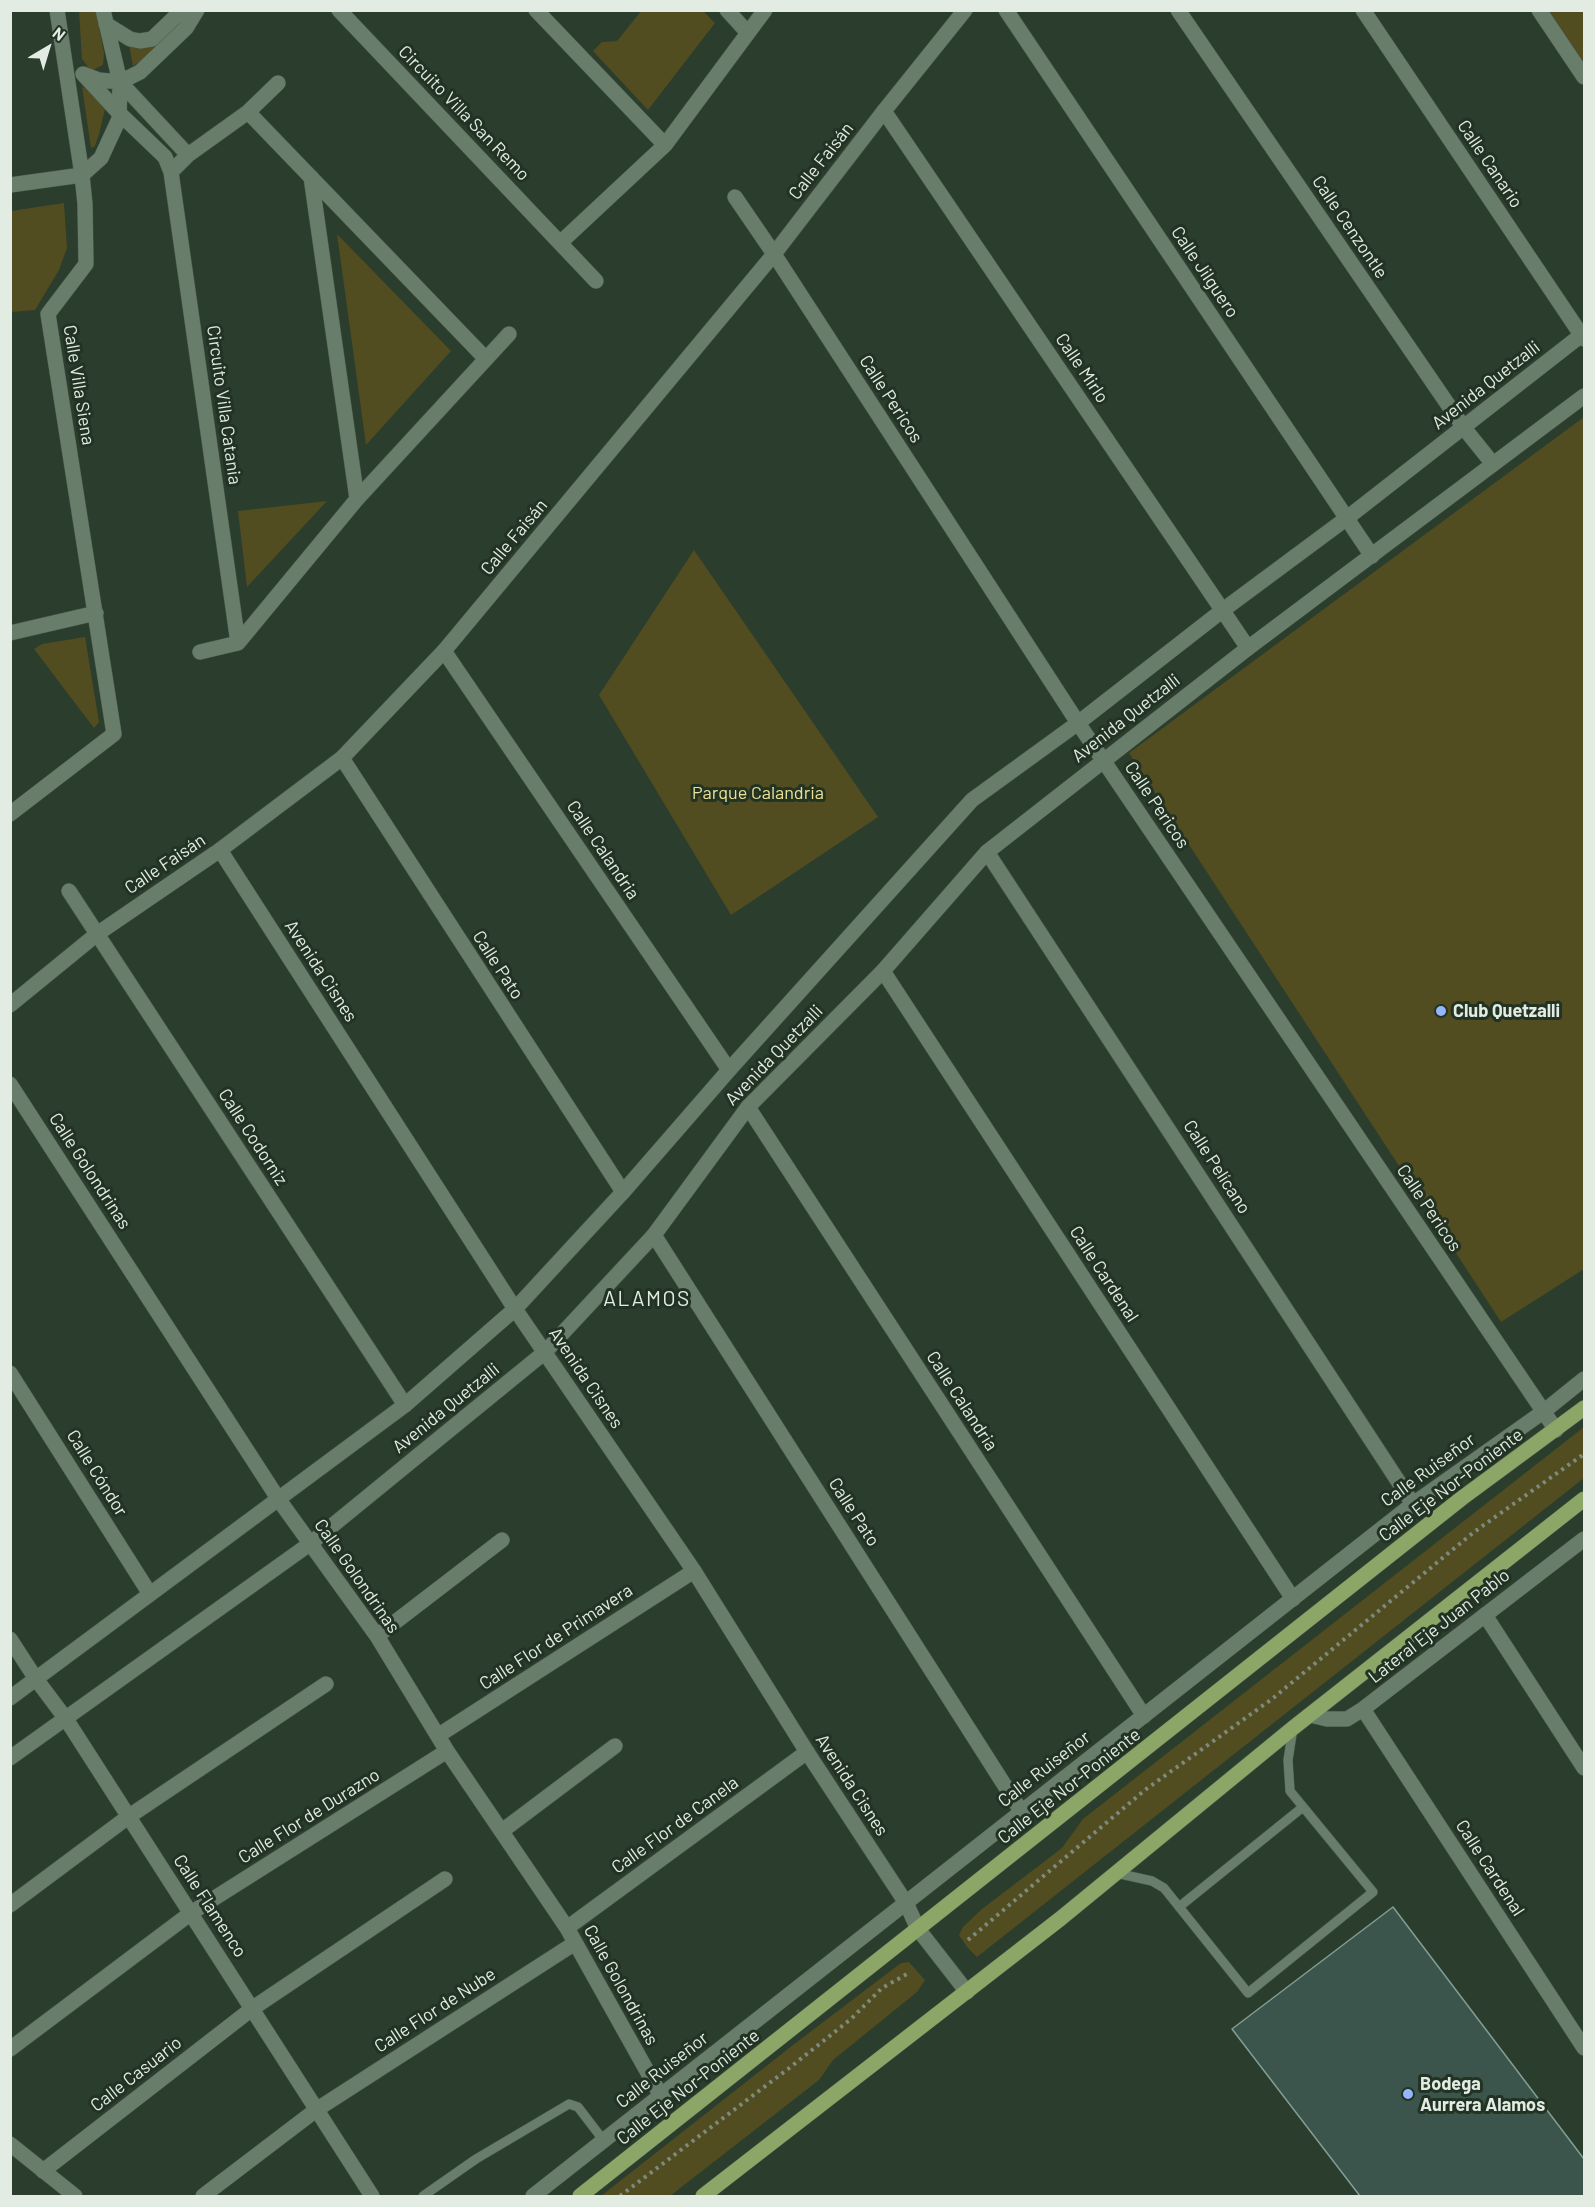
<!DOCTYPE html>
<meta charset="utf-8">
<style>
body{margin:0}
#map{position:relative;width:1595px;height:2207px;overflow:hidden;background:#2b3d2d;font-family:Barlow,sans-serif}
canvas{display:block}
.frame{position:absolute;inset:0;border:12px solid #e2ece3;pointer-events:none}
.north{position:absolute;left:18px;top:18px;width:60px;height:60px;-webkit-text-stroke:4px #223324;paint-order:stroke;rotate:38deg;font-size:16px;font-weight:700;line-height:24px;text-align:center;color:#e2ece3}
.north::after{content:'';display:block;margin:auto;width:21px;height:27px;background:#e2ece3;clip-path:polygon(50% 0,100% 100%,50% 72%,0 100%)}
</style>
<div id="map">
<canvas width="1595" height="2207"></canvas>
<div class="frame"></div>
<div class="north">N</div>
</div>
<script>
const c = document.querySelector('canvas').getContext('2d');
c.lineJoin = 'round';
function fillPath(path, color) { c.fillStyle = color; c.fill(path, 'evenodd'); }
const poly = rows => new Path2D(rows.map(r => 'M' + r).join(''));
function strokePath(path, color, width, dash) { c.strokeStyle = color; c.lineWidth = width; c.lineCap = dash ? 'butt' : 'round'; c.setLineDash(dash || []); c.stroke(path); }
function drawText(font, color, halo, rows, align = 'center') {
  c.font = font + ' Barlow,sans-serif'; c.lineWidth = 6; c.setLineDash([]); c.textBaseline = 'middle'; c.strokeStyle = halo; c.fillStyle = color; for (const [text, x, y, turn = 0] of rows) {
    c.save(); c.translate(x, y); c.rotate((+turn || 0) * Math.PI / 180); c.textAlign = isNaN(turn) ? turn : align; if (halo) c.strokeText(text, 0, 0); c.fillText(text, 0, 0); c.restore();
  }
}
fillPath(poly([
 [642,10,703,11,715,23,648,110,593,51,602,42,617,41],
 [79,11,96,11,104,53,103,65,91,71,82,59],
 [1545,11,1584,11,1584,74],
 [168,31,172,34,146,58,133,66,129,45],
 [82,87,88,89,106,105,99,134,95,146,91,148],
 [64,203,67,248,59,270,35,310,11,312,11,211],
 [337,234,451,351,366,445],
 [1584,417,1584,1269,1501,1322,1129,753],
 [327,501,247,587,238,511],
 [694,550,878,817,731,915,599,695],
 [85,637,99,722,94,728,34,649,42,644],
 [1584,1427,1584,1478,977,1957,967,1947,959,1935,963,1927,982,1909,1062,1848,1083,1819],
 [909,1962,925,1980,917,1992,833,2060,819,2080,670,2196,601,2196,793,2045,901,1963]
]), '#524c21');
const building = poly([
 [1393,1907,1584,2159,1584,2196,1360,2196,1232,2029,1393,1907]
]);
fillPath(building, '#3b554c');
strokePath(building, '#829e94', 1.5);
const service = poly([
 [1116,1873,1152,1881,1164,1888,1248,1993,1373,1892,1290,1791,1288,1760,1293,1728],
 [1179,1907,1303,1807],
 [423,2196,476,2159,569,2104,578,2107,604,2141]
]);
const minor = poly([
 [339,10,596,281],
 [536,10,665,145],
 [727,10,748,33],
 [1006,10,1372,556],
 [1178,10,1464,428,1493,464],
 [1363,10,1584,339],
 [1539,10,1584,77],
 [106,24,130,39,140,41,152,39,176,16,195,13],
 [83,74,119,113,165,157,171,172,238,643],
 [83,74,99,80,120,82],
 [120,82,140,72,186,28,197,10],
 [120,82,188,155],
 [884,111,1248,648],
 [248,112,486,359],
 [171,172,188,155,248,112,278,83],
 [82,175,101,158,119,119,120,82,103,10],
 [311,177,357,499],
 [10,185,82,175],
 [735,197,774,254,1078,723,1556,1430],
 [560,243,665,145,765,10],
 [10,633,96,613],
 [444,651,729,1070],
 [200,652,238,643,357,499,509,334],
 [342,758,623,1192],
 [10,814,114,734,48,314,86,264,85,204,82,175,57,10],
 [987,852,1413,1504],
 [69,891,405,1405],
 [883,971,1293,1599],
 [10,1084,279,1500,377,1636,447,1751,567,1928,661,2096],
 [748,1107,1144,1716],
 [654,1235,1021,1811],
 [10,1373,150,1594],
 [1485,1615,1584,1768],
 [377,1636,502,1540],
 [439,1735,694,1571],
 [502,1831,615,1746],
 [10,1905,128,1817,326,1684],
 [567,1928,807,1752],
 [10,2049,191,1913,447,1751],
 [43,2171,253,2008,445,1879],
 [203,2196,316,2110,575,1943]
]);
const tertiary = poly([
 [10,1005,97,934,220,850,342,758,444,651,774,254,884,111,965,10],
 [1363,1709,1584,2048],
 [1310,1715,1327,1719,1347,1719,1363,1709,1584,1539],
 [533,2196,1413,1504,1543,1412,1584,1379]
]);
const secondary = poly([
 [220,850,515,1309,694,1571,807,1752,906,1903,918,1929,967,1992],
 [10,1639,36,1679,66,1719,372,2196],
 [10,1698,405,1405,515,1309,623,1192,729,1070,972,800,1078,723,1223,610,1347,518,1584,333],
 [10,1758,311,1543,545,1352,654,1235,748,1107,883,971,987,852,1248,648,1584,396],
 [10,2144,75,2196]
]);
const primary = poly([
 [580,2196,1462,1498,1584,1408],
 [703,2196,1060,1919,1293,1728,1584,1499]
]);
strokePath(service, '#49584b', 10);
strokePath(minor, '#49584b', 16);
strokePath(tertiary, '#49584b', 16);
strokePath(secondary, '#49584b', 16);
strokePath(primary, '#49584b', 16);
strokePath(poly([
 [968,1940,1145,1790,1272,1699,1474,1532,1584,1454],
 [620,2196,788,2069,851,2019,882,1988,907,1974]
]), '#7d8b7e', 4, [3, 4.5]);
strokePath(service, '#697d6b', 9);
strokePath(minor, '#697d6b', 15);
strokePath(tertiary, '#697d6b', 15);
strokePath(secondary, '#697d6b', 15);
strokePath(primary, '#8ba666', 15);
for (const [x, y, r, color] of [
 [1441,1011,6,"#95b6fd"],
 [1408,2094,6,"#95b6fd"]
]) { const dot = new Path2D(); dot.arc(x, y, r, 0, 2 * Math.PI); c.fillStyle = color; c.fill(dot); strokePath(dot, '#223324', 2); }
drawText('18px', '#e2ece3', '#223324', [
 ["Circuito Villa San Remo",464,113,46],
 ["Calle Faisán",821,161,-52],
 ["Calle Canario",1490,164,56],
 ["Calle Cenzontle",1350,227,56],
 ["Calle Jilguero",1205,272,56],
 ["Calle Mirlo",1082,368,56],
 ["Calle Villa Siena",79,385,81],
 ["Avenida Quetzalli",1486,385,-38],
 ["Calle Pericos",891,399,57],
 ["Circuito Villa Catania",224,405,82],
 ["Calle Faisán",514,537,-50],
 ["Avenida Quetzalli",1126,718,-38],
 ["Calle Pericos",1157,805,56],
 ["Calle Calandria",603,850,56],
 ["Calle Faisán",165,864,-34],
 ["Calle Pato",498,965,57],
 ["Avenida Cisnes",321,971,57],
 ["Avenida Quetzalli",774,1055,-46],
 ["Calle Codorniz",253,1137,57],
 ["Calle Pelícano",1217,1167,57],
 ["Calle Golondrinas",90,1171,57],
 ["Calle Pericos",1429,1208,56],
 ["Calle Cardenal",1104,1274,57],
 ["Avenida Cisnes",586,1378,56],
 ["Calle Calandria",962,1401,57],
 ["Avenida Quetzalli",446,1408,-39],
 ["Calle Ruiseñor",1428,1470,-36],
 ["Calle Cóndor",97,1473,58],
 ["Calle Eje Nor-Poniente",1451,1485,-37],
 ["Calle Pato",854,1512,57],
 ["Calle Golondrinas",357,1576,55],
 ["Lateral Eje Juan Pablo",1439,1626,-38],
 ["Calle Flor de Primavera",556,1637,-33],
 ["Calle Ruiseñor",1044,1769,-38],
 ["Avenida Cisnes",852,1785,57],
 ["Calle Eje Nor-Poniente",1069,1786,-38],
 ["Calle Flor de Durazno",309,1816,-32],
 ["Calle Flor de Canela",675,1825,-36],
 ["Calle Cardenal",1490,1868,57],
 ["Calle Flamenco",210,1906,57],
 ["Calle Golondrinas",621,1985,61],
 ["Calle Flor de Nube",435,2010,-33],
 ["Calle Ruiseñor",662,2070,-38],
 ["Calle Casuario",136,2074,-38],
 ["Calle Eje Nor-Poniente",688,2087,-38]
]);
drawText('18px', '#ebe097', '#223324', [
 ["Parque Calandria",758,793]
]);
drawText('bold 18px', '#e2ece3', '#223324', [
 ["Club Quetzalli",1453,1011],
 ["Bodega",1420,2084],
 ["Aurrera Alamos",1420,2105]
], 'left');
c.letterSpacing = '1.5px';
drawText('21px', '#e2ece3', '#223324', [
 ["ALAMOS",647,1299]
]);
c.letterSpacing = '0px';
</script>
